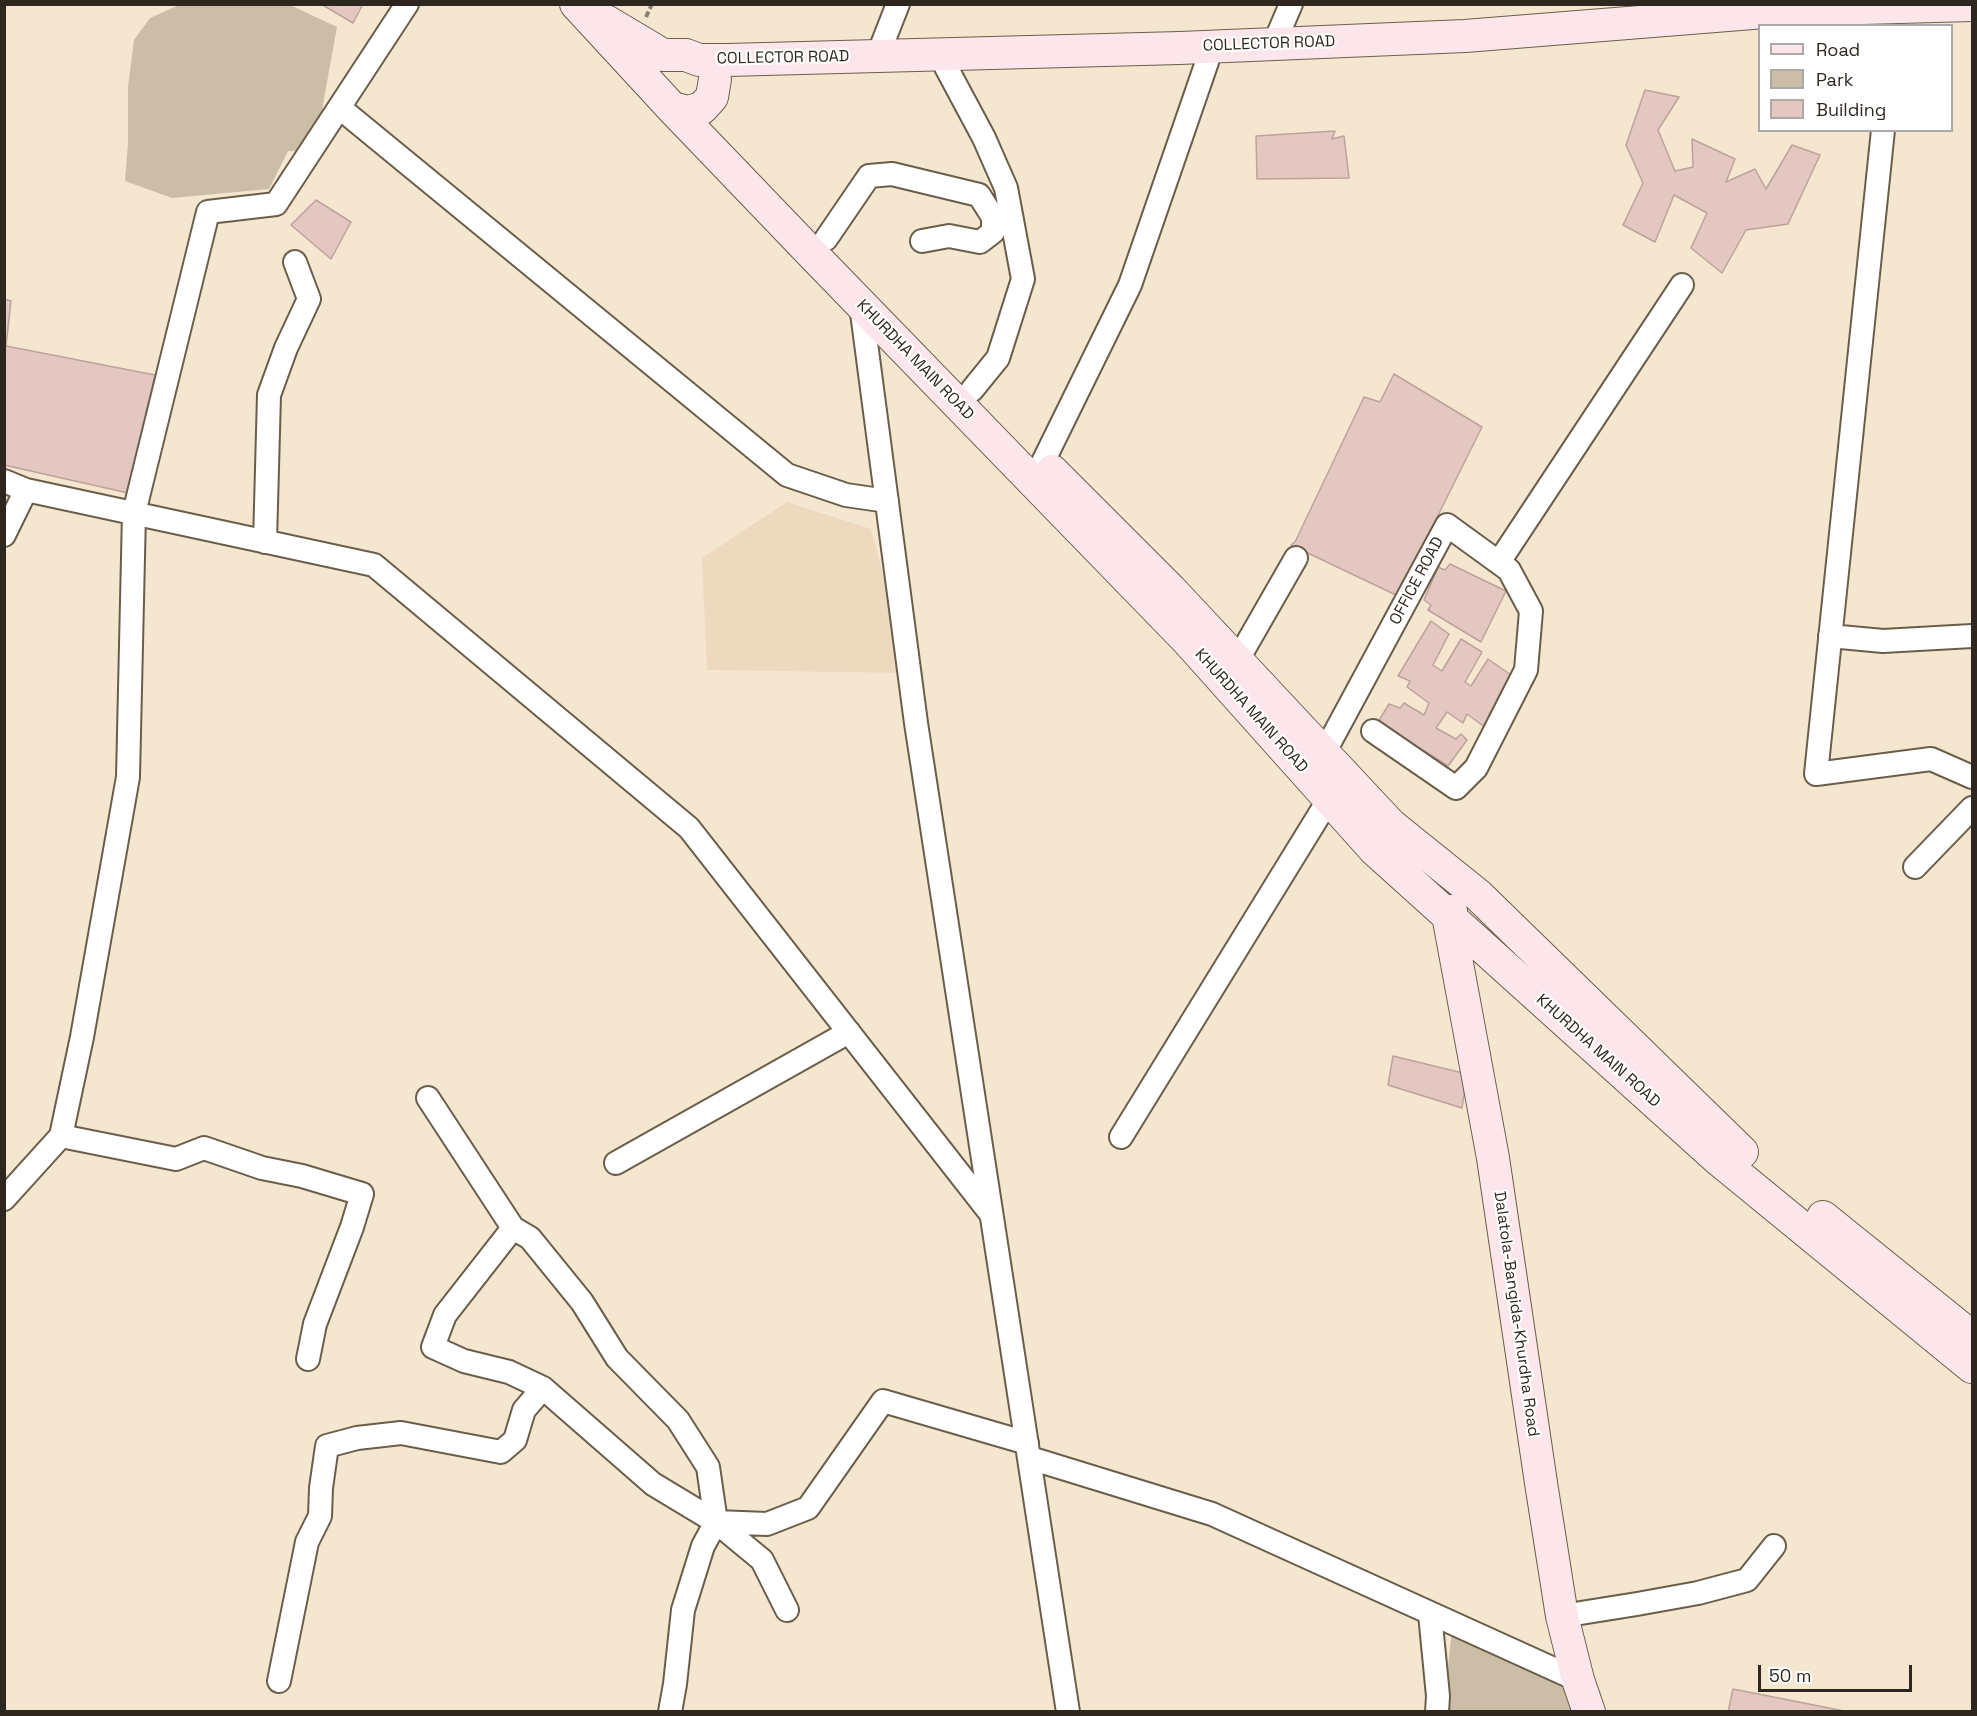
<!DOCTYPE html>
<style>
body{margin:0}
#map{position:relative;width:1977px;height:1716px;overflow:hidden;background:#f5e6d0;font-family:"Space Grotesk",sans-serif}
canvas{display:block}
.frame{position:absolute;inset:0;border:6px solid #2d271f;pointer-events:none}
.legend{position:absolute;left:1758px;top:24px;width:195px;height:108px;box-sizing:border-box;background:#fff;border:2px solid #aba9a5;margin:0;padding:8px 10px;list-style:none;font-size:18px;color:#2d271f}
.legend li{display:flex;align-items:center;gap:12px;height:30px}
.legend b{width:30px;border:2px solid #aba9a5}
.scale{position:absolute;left:1758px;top:1665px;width:154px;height:27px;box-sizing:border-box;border:3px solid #2d271f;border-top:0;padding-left:8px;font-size:18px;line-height:21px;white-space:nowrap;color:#2d271f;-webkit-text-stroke:4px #fff;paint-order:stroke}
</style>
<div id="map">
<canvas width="1977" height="1716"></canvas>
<div class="frame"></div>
<ul class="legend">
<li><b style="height:8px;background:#fde6eb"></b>Road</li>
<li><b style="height:16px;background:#ccbda6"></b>Park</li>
<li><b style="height:16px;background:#e3c7c0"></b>Building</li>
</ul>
<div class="scale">50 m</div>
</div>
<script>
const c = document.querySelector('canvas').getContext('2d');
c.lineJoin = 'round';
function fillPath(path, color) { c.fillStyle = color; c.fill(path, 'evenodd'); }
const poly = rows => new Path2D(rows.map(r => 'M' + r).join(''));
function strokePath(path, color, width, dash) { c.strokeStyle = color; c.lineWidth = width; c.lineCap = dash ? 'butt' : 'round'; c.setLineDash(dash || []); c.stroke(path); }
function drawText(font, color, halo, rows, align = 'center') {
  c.font = font + ' "Space Grotesk",sans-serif'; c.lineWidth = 4.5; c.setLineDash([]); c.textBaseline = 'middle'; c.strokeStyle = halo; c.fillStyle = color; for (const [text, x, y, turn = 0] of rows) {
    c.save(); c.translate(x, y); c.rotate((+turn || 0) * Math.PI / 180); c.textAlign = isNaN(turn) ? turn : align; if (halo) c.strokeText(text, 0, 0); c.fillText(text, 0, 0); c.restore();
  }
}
fillPath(poly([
 [787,502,871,529,909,673,707,670,702,558]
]), '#edd9be');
fillPath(poly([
 [288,4,337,27,320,121,310,152,288,151,269,189,172,198,125,181,128,143,128,87,134,40,150,18,179,5],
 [1452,1630,1573,1692,1577,1712,1443,1712]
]), '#ccbda6');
const building = poly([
 [321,4,363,4,353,23,321,4],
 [1645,90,1679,97,1658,130,1675,171,1693,167,1692,139,1735,159,1726,182,1755,169,1766,189,1792,145,1820,155,1788,224,1746,230,1722,273,1691,248,1707,213,1674,195,1655,242,1623,225,1643,183,1626,145,1645,90],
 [1335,131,1332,139,1344,136,1349,178,1257,179,1256,136,1335,131],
 [316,200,351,222,331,259,291,225,316,200],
 [4,299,11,301,6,346,155,375,128,493,4,465,4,299],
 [1394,374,1482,427,1398,596,1291,545,1295,542,1364,397,1380,402,1394,374],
 [1450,564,1506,591,1481,642,1428,610,1431,605,1424,600,1438,567,1445,570,1450,564],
 [1431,621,1449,634,1433,665,1442,671,1461,639,1482,652,1465,682,1471,686,1488,659,1514,677,1486,728,1467,714,1463,723,1447,712,1436,728,1456,739,1461,734,1467,740,1448,766,1378,722,1389,704,1400,708,1404,703,1424,715,1429,703,1407,687,1410,681,1398,676,1431,621],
 [1393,1056,1467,1074,1462,1108,1388,1085,1393,1056],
 [1733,1689,1844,1711,1847,1712,1728,1712,1733,1689]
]);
fillPath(building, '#e3c7c0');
strokePath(building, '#bda29c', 1.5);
const street = poly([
 [1274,44,1291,4],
 [878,55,898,4],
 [946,67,984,138,1006,188,1023,279,998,358,972,390],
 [340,108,787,475,846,495,887,501],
 [1883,130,1816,774,1931,759,1972,777],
 [826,239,869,176,892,174,979,195,993,217,993,232,980,242,949,236,922,241],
 [861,305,916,723,1068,1712],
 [1043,462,1130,285,1207,62],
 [4,481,26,490,374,565,689,828,991,1214],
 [4,535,26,490],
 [265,542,269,395,286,348,309,299,295,262],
 [1499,562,1682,285],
 [1830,636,1883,641,1972,636],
 [1237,661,1296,558],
 [1324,753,1447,525,1509,570,1531,611,1526,670,1476,768,1456,788,1373,731],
 [1915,867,1972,808],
 [428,1098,513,1228,530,1238,582,1302,617,1358,678,1420,708,1467,716,1522,762,1560,787,1610],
 [61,1136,176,1159,204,1148,262,1168,302,1176,362,1194,352,1227,315,1324,308,1359],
 [1121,1137,1329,799],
 [616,1163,849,1032],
 [4,1199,61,1136,82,1037,128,777,134,513,208,212,276,204,407,4],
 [513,1228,445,1315,433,1347,464,1361,509,1372,543,1388],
 [1030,1458,1212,1514,1578,1680],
 [1430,1614,1438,1696,1437,1712],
 [1562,1616,1637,1604,1698,1593,1747,1580,1774,1546],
 [279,1681,307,1542,320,1516,321,1488,327,1446,357,1438,401,1433,501,1452,515,1440,524,1410,543,1388,653,1484,716,1522,767,1524,808,1508,883,1401,1027,1443],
 [670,1712,675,1684,683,1610,703,1546,716,1522]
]);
const secondary = poly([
 [576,4,672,108,815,257,1188,641,1374,849,1718,1159,1972,1367],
 [606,21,663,55,686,55,699,60,727,60,1180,48,1465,36,1790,10,1972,5],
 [672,108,688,112,702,108,712,97,715,79],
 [1052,471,1171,590,1391,825,1478,895,1742,1152],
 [1451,911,1448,915,1493,1158,1541,1483,1562,1616,1578,1680,1589,1712],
 [1823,1217,1972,1337]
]);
strokePath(street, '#6a5e4a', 26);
strokePath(secondary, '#6a5e4a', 34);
strokePath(poly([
 [646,17,652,4]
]), '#8b8173', 4, [6, 3]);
strokePath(street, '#fff', 22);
strokePath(secondary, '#fde6eb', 32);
drawText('16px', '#2d271f', '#fff', [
 ["COLLECTOR ROAD",1269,44,-2],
 ["COLLECTOR ROAD",783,58,-1],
 ["KHURDHA MAIN ROAD",915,360,46],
 ["OFFICE ROAD",1417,581,-62],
 ["KHURDHA MAIN ROAD",1251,711,48],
 ["KHURDHA MAIN ROAD",1598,1051,42],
 ["Dalatola-Bangida-Khurdha Road",1516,1314,82]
]);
</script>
